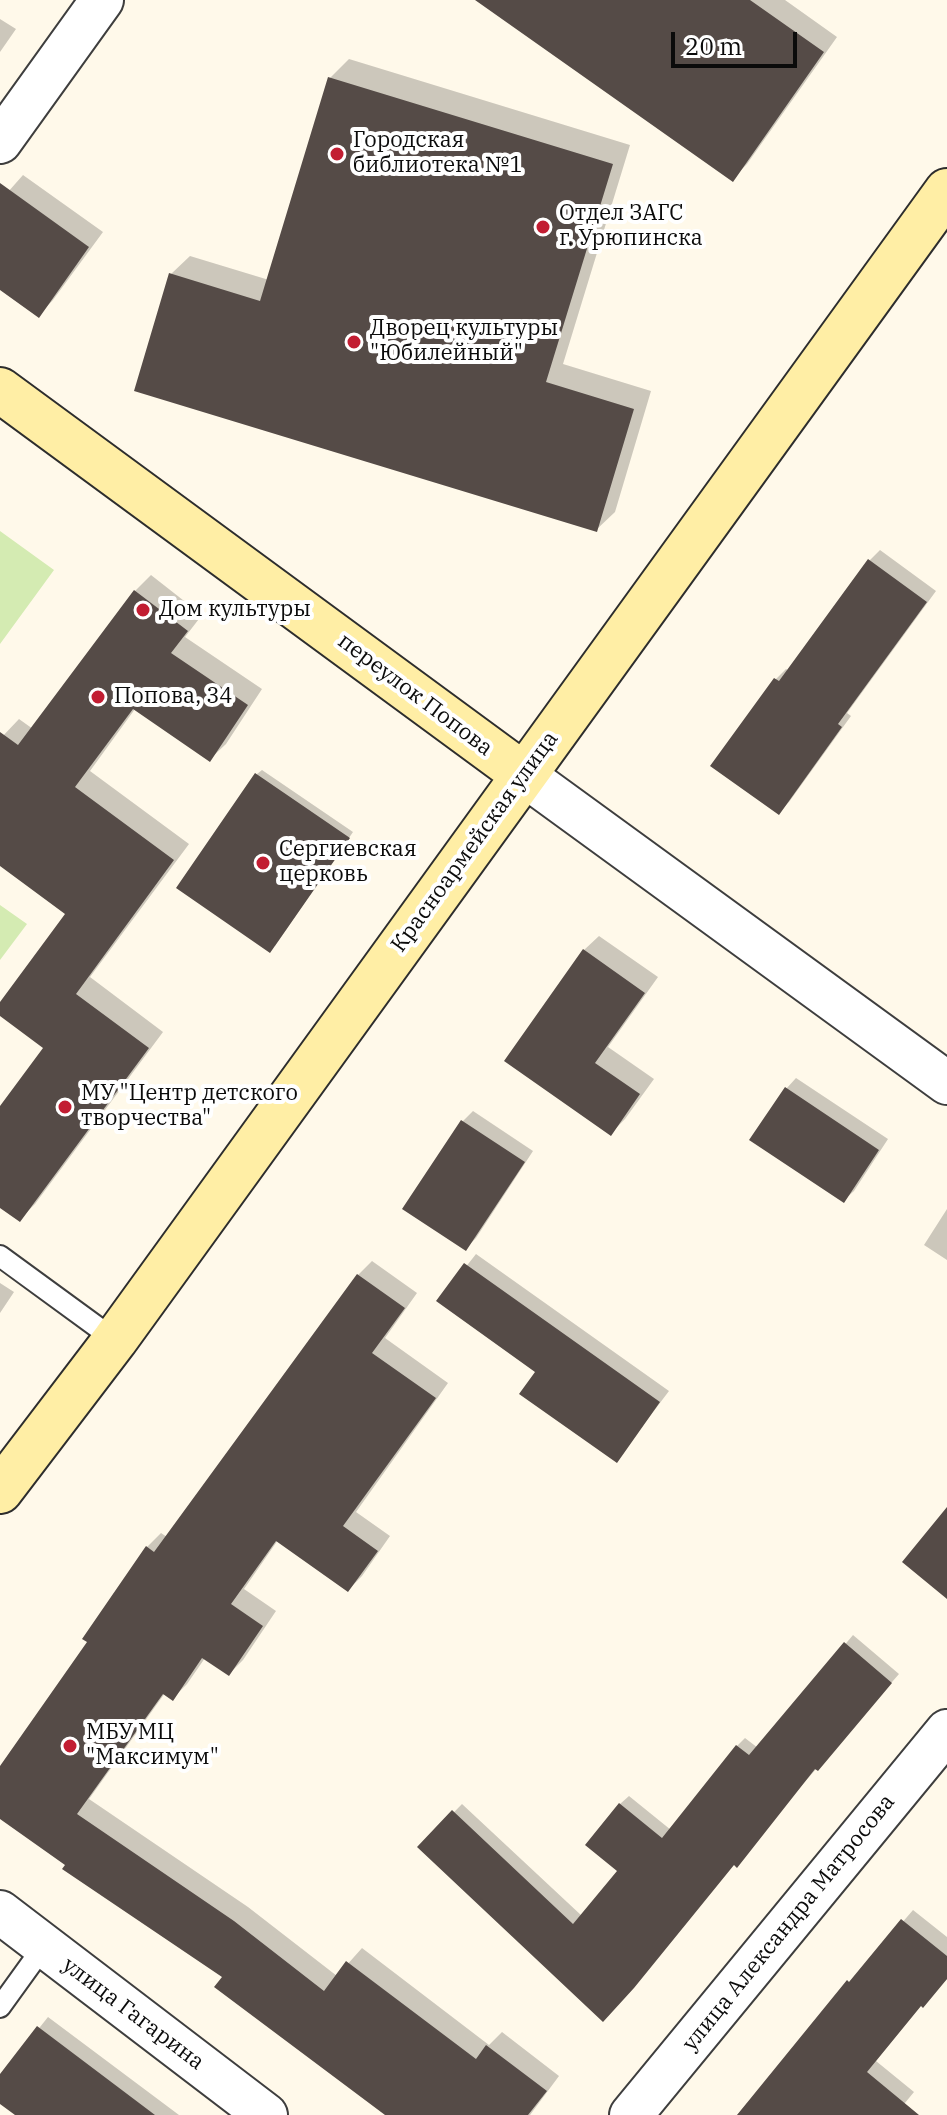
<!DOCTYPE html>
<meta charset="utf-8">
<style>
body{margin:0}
#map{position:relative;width:947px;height:2115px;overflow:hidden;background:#fff9ea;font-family:"IBM Plex Serif",serif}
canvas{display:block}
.scale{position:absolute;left:671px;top:32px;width:126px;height:36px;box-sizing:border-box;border:4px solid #0b0b0b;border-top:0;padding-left:10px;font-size:24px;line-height:28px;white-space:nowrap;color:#0b0b0b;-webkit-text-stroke:6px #fff;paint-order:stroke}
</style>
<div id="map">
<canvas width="947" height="2115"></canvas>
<div class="scale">20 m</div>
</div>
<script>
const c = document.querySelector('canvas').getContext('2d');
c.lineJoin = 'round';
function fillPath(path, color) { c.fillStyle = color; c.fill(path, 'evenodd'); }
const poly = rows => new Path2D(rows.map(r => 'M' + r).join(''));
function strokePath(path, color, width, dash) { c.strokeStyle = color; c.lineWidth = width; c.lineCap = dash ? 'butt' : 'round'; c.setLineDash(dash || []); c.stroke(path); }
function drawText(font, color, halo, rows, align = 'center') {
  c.font = font + ' "IBM Plex Serif",serif'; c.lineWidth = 8; c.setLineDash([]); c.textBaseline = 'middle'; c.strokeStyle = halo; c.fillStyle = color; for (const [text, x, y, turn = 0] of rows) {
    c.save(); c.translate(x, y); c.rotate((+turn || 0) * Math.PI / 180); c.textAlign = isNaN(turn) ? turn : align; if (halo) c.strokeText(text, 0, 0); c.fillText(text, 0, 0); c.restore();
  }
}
fillPath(poly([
 [0,531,54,570,0,644],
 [0,905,27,924,0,960]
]), '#d4ebb2');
fillPath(poly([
 [488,0,785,0,837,37,747,164,732,179],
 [0,19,16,29,0,52],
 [349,59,630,145,563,364,651,391,615,512,596,530,171,274,190,256,269,280,330,78],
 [23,175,103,232,53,300,39,315,0,288,0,201],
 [880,550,936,591,847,713,851,716,789,802,778,813,713,765,776,679,786,669,789,671,870,560],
 [151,575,202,615,185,637,262,689,226,744,210,759,135,709,90,771,189,844,90,977,163,1032,35,1204,19,1220,0,1205,0,1110,46,1048,0,1014,0,1005,68,914,0,864,0,739,19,719,33,729,135,591],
 [262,770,353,832,275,946,257,774],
 [599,936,658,977,608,1047,654,1079,625,1119,610,1134,506,1061,584,950],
 [796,1078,888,1139,854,1191,843,1201,786,1089],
 [473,1111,533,1151,476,1238,466,1248,404,1208,463,1121],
 [947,1209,947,1260,924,1245],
 [476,1254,669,1391,616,1461,538,1372,439,1301],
 [372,1261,417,1293,385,1338,448,1383,356,1512,390,1536,362,1576,348,1590,278,1540,244,1589,276,1611,243,1660,229,1674,205,1658,187,1684,173,1698,165,1693,89,1799,248,1907,337,1976,362,1948,489,2045,502,2032,559,2076,530,2115,386,2115,224,1977,0,1816,0,1769,90,1642,147,1547,161,1533,167,1537,358,1275],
 [0,1283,14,1292,0,1313],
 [853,1635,899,1674,734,1863,642,1977,420,1847,462,1804,582,1916,620,1871,620,1804,629,1796,671,1830,737,1746,745,1738,758,1748],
 [913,1910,947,1937,947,1979,922,2004,876,2061,914,2092,895,2115,737,2115],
 [48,2017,179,2115,19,2115,0,2101,0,2077]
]), '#0003');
fillPath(poly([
 [475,0,750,0,824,52,733,182],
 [328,77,613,164,546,382,634,409,597,532,134,391,169,273,260,301],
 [0,183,89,247,39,318,0,290],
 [868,559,927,602,838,724,842,727,779,815,710,766,774,678,779,681],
 [134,590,188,631,171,653,248,705,210,762,133,709,75,787,174,860,76,994,149,1048,20,1222,0,1208,0,1106,43,1048,0,1016,0,1002,65,914,0,866,0,732,18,745],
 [255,773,350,838,270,953,176,888],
 [583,949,645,993,595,1063,640,1094,611,1136,504,1061],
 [785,1087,879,1150,844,1203,749,1140],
 [461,1120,525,1162,466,1251,402,1209],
 [464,1263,660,1402,617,1463,519,1394,535,1372,436,1301],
 [357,1274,405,1308,372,1353,436,1398,343,1526,378,1551,348,1592,276,1541,231,1604,263,1626,229,1676,202,1658,173,1701,163,1694,77,1814,234,1921,324,1991,346,1961,476,2059,486,2045,547,2091,528,2115,385,2115,214,1987,222,1977,62,1869,65,1865,0,1819,0,1766,87,1642,82,1639,146,1546,154,1552],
 [947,1507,947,1599,902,1562],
 [844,1642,892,1683,818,1771,815,1769,737,1868,734,1865,634,1988,603,2022,417,1847,452,1810,573,1924,617,1871,585,1845,619,1803,662,1838,736,1745,749,1755],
 [901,1919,947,1956,947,1979,923,2008,921,2006,867,2072,919,2115,737,2115,847,1980,849,1982],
 [37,2026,155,2115,15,2115,0,2104,0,2074]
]), '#554b47');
const lane = poly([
 [0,1256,115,1340],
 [0,2007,44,1946]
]);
const street = poly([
 [0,142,102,0],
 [524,775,947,1083],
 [0,1912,266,2115],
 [631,2115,947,1731]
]);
const secondary = poly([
 [0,390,524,775],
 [0,1491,115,1340,947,191]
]);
strokePath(lane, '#3e3e3e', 24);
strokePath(street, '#3e3e3e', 46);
strokePath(secondary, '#2d2d2d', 48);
strokePath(lane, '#fff', 20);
strokePath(street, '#fff', 42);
strokePath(secondary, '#ffeea5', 44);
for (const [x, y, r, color] of [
 [337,154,8,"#c21d32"],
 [543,227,8,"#c21d32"],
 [354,342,8,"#c21d32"],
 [143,610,8,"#c21d32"],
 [98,697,8,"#c21d32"],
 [263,863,8,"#c21d32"],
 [65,1107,8,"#c21d32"],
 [70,1746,8,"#c21d32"]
]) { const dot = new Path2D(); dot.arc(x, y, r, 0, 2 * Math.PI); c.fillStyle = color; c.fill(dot); strokePath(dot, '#fff', 3); }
drawText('22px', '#0b0b0b', '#fff', [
 ["Городская",353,141],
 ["библиотека №1",353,166],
 ["Отдел ЗАГС",559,214],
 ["г. Урюпинска",559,239],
 ["Дворец культуры",370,329],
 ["\"Юбилейный\"",370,354],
 ["Дом культуры",159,610],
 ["Попова, 34",114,697],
 ["Сергиевская",279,850],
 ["церковь",279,875],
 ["МУ \"Центр детского",81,1094],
 ["творчества\"",81,1119],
 ["МБУ МЦ",86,1733],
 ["\"Максимум\"",86,1758]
], 'left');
drawText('22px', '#0b0b0b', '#fff', [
 ["переулок Попова",415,695,37],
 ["Красноармейская улица",475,842,-54],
 ["улица Александра Матросова",789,1923,-51],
 ["улица Гагарина",133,2014,37]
]);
</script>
